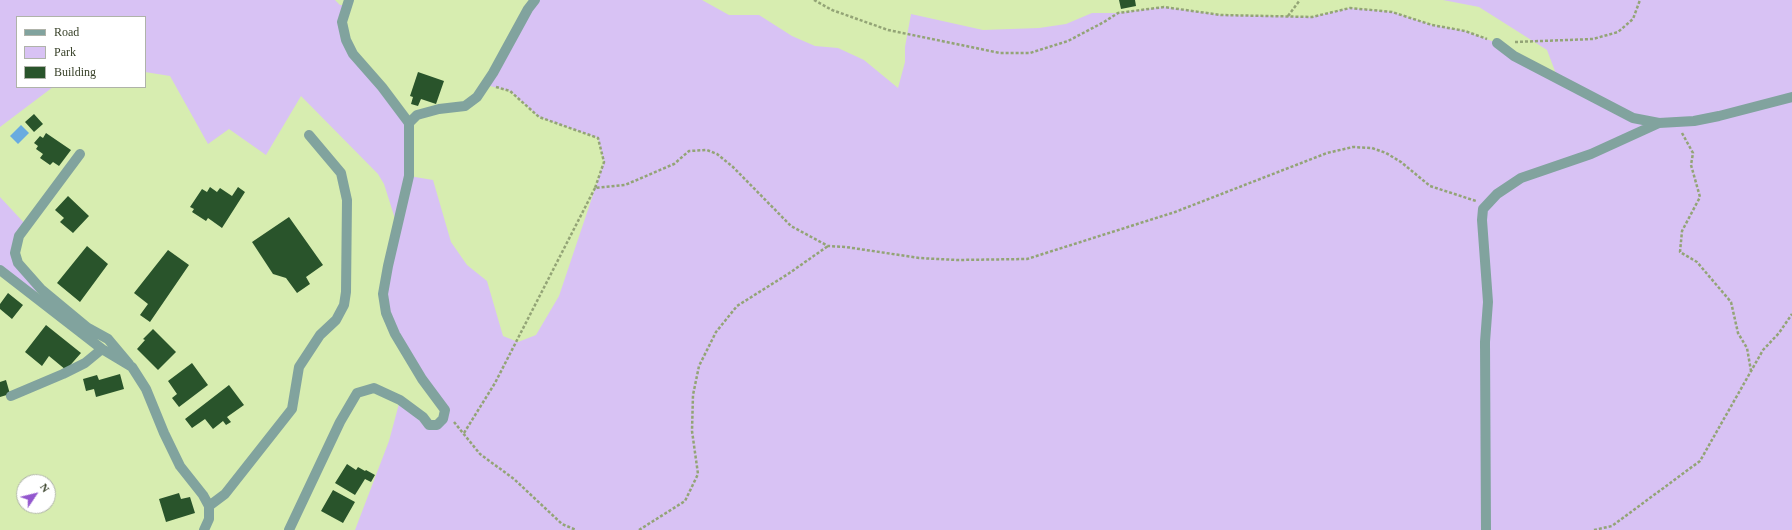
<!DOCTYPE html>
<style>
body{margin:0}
#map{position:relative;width:1792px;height:530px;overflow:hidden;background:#d7edb0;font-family:"Times New Roman",serif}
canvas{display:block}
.legend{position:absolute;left:16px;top:16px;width:130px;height:72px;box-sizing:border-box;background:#fff;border:1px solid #afb3a9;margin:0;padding:5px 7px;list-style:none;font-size:12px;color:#374028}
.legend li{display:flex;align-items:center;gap:8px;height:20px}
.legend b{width:20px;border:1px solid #afb3a9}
.north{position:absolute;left:16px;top:474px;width:40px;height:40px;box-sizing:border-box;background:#fff;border:1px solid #afb3a9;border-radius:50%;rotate:55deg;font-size:11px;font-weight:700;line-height:16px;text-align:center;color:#374028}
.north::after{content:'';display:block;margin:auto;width:14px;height:18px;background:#9357ce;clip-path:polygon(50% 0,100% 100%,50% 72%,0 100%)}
</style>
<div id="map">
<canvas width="1792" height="530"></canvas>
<ul class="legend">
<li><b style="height:5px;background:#81a39e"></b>Road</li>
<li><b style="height:11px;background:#d8c2f4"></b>Park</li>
<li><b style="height:11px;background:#29542b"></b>Building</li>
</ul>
<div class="north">N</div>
</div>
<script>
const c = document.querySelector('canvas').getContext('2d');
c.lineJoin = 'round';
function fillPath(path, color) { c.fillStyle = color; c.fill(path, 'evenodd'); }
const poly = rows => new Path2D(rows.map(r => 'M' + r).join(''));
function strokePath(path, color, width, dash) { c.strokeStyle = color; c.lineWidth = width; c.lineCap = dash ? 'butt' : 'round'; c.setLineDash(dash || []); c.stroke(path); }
fillPath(poly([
 [0,0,335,0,340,5,347,5,346,40,409,123,409,176,433,180,451,242,467,265,487,281,503,336,518,342,536,335,559,296,604,162,598,138,539,117,510,91,486,85,535,0,702,0,729,15,759,15,792,36,815,46,838,48,864,60,898,88,905,62,905,47,911,14,983,30,1039,28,1066,24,1092,13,1118,13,1164,7,1221,15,1312,17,1350,8,1392,12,1432,25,1465,31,1497,43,1558,79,1547,50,1479,7,1443,0,1792,0,1792,530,355,530,389,441,400,400,437,425,445,410,395,334,383,294,397,225,384,184,378,174,301,96,266,155,229,129,208,144,170,76,145,72,145,17,17,17,17,87,53,87,0,127],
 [0,197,27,226,15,253,41,289,32,295,0,270]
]), '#d8c2f4');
fillPath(poly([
 [21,125,29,133,18,144,10,136]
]), '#69abe0');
fillPath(poly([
 [1119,0,1135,0,1136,6,1121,9],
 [418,72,444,81,436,104,421,99,418,106,411,104,413,97,410,96],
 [34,114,43,124,34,132,25,122],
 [46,133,71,150,59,166,53,162,50,165,40,158,43,154,36,149,38,146,34,143,40,136,43,138],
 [210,187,217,192,220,188,232,196,238,187,245,192,222,228,208,218,206,221,192,212,194,209,190,207,202,189,207,192],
 [68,196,89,216,73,233,60,222,64,218,55,210],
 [289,217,323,265,306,277,310,284,297,293,286,278,273,274,252,242],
 [87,246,108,264,80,302,57,283],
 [168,250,189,265,150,322,140,315,148,304,134,293],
 [8,293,23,305,12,319,0,309,0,304],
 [46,325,81,353,66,370,49,356,42,366,25,352],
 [153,329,176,352,158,370,137,349,145,340,143,339],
 [192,363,208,385,179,407,172,398,177,394,168,381],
 [120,374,124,389,96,397,94,389,86,391,83,379,97,375,99,380],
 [6,380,10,394,0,397,0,382],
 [229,385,244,405,227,417,231,422,226,425,223,421,213,429,205,419,192,428,185,419],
 [347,464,356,470,358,467,365,471,366,470,375,475,371,482,365,479,355,495,335,483],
 [333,490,355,502,343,523,321,511],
 [179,493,181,499,190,497,195,513,166,522,159,499]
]), '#29542b');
strokePath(poly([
 [814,0,832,10,888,30,1000,53,1030,53,1068,41,1104,22,1118,13,1164,7,1221,15,1312,17,1350,8,1392,12,1432,25,1465,31,1487,39],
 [1288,16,1300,0],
 [1515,42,1593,39,1618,32,1633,19,1640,0],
 [496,87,510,91,539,117,598,138,604,162,595,188,625,185,674,164,689,151,707,150,717,154,733,167,791,226,828,246,846,247,919,258,957,260,1027,259,1175,212,1327,153,1353,147,1372,148,1386,153,1401,162,1430,186,1476,201],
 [1682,133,1693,153,1691,165,1700,197,1682,231,1680,252,1697,262,1731,302,1738,333,1747,348,1751,371],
 [454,422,480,454,514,479,562,524,576,530],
 [464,433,495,383,595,188],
 [639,530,685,501,698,474,692,431,693,395,699,366,716,332,737,306,788,274,828,246],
 [1594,530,1612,526,1700,461,1763,350,1779,333,1792,314]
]), '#93a476', 2.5, [3, 2]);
strokePath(poly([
 [1497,43,1514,56,1633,118,1659,123,1694,121,1719,116,1792,97],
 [409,123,417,115,439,109,465,106,477,97,493,73,528,9,535,0],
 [80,154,19,236,15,253,18,263,41,289,88,328,108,339,129,364],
 [0,270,102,349,132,367,146,389,164,433,180,466,203,495,209,506,209,519,204,530],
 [11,396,63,374,85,363,102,349],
 [209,506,225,494,292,409,299,367,320,335,336,320,344,305,346,292,347,200,341,173,309,135],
 [289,530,340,422,357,393,374,388,400,400,423,417,429,425,437,425,443,419,445,410,422,379,395,334,386,313,383,294,388,266,409,176,409,123,382,87,353,54,346,40,342,22,349,0],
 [1486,530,1485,342,1488,302,1482,220,1483,209,1497,194,1521,178,1591,154,1659,123]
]), '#81a39e', 10);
</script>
